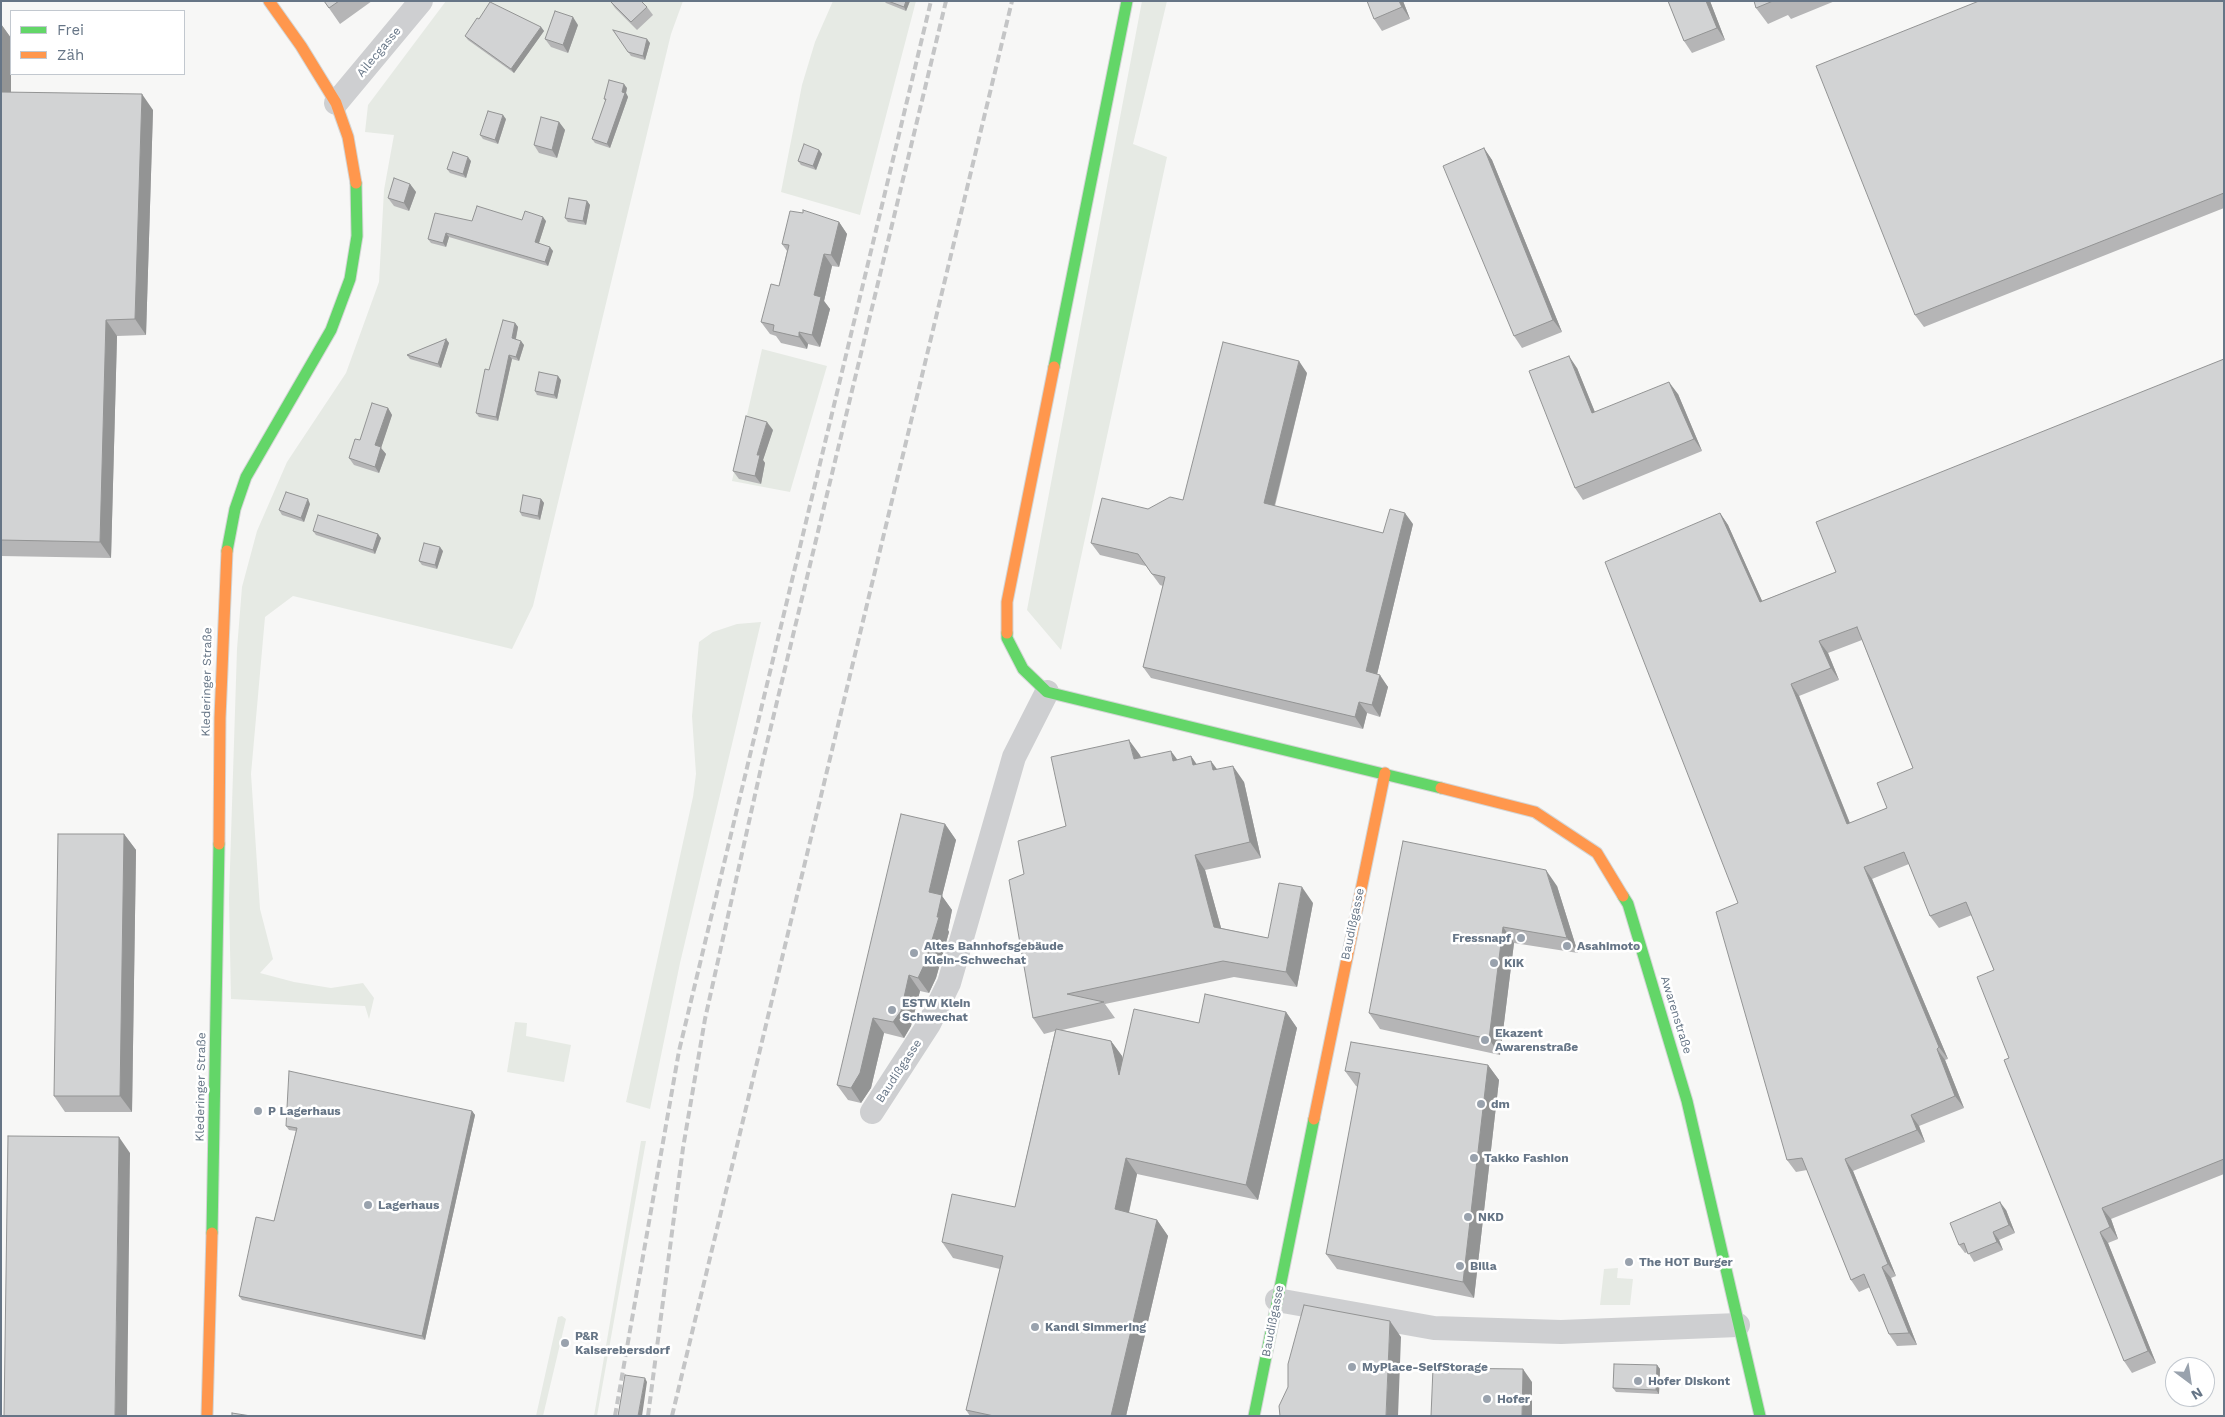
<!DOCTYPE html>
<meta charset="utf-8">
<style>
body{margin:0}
#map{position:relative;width:2225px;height:1417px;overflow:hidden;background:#f7f7f6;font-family:"Work Sans",sans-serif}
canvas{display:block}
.frame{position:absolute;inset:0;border:2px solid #667586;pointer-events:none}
.legend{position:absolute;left:10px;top:10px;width:175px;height:65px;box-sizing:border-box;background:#fff;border:1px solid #c2c8cf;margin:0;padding:6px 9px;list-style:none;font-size:15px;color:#667586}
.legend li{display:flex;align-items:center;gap:10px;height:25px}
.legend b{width:25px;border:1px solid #c2c8cf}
.north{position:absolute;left:2165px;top:1357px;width:50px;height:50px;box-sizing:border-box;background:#fff;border:1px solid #c2c8cf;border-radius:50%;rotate:149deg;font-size:14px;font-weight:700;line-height:20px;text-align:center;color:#667586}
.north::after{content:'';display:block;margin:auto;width:18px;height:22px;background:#99a2ad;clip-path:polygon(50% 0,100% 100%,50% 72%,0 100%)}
</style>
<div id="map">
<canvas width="2225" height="1417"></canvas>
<div class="frame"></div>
<ul class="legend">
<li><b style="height:6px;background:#63d668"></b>Frei</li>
<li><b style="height:6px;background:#ff974d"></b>Zäh</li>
</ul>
<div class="north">N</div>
</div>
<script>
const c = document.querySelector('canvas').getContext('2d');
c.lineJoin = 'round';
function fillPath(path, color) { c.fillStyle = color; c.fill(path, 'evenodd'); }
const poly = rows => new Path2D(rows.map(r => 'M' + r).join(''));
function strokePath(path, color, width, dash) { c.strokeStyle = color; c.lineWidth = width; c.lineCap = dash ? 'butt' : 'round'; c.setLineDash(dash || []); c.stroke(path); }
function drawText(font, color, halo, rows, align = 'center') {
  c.font = font + ' "Work Sans",sans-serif'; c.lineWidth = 5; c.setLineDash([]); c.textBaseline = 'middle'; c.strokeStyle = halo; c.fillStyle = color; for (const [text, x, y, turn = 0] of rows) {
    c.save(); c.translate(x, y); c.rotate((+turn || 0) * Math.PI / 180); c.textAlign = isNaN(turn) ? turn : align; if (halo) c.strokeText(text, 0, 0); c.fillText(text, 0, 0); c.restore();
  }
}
fillPath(poly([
 [446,1,683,1,671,34,533,606,512,649,293,596,265,617,251,774,260,909,273,959,260,973,294,982,331,988,363,983,374,998,369,1019,365,1006,231,999,229,898,237,649,242,587,257,531,287,462,346,373,379,282,384,190,394,135,365,132,368,105],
 [833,1,916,1,860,215,781,192,802,85,815,42],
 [1142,1,1167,1,1133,144,1167,157,1061,650,1027,610],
 [762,349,827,366,790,492,732,481],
 [761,622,680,963,650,1109,626,1102,693,797,696,774,692,716,699,642,713,632,737,624],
 [515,1022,527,1023,526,1036,571,1045,564,1082,507,1072],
 [641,1141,646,1141,597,1416,594,1416],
 [1618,1268,1617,1278,1633,1279,1630,1305,1600,1305,1604,1269],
 [562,1316,566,1319,543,1416,536,1416,558,1317]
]), '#e6eae4');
const fast = poly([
 [1054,367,1127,1],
 [227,551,235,509,246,477,331,330,350,279,357,236,356,183],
 [1007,633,1007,638,1023,669,1047,692,1441,788],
 [1623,896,1628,904,1687,1101,1760,1416],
 [212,1233,219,844],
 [1254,1416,1314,1119]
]);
const slow = poly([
 [269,1,301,46,336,103,348,137,356,183],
 [1007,633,1007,602,1054,367],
 [1441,788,1535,812,1597,853,1623,896],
 [219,844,220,718,227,551],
 [1314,1119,1385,773],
 [207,1416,212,1233]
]);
strokePath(fast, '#d3d5d5', 13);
strokePath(slow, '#d3d5d5', 13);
strokePath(poly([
 [336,103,421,1],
 [872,1112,929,1024,949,983,1014,757,1047,692],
 [1277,1300,1434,1328,1561,1332,1738,1325]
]), '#cecfd1', 24);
strokePath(fast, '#63d668', 11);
strokePath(slow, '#ff974d', 11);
strokePath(poly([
 [615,1416,679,1051,931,1],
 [648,1416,683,1148,705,1019,761,768,946,1],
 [672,1416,1012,1]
]), '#c4c5c6', 4, [8, 4]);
fillPath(poly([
 [324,1,372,1,340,24],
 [610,1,647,7,653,15,637,30,615,8],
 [884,1,910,1,906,11,886,3],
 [1403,1,1410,19,1382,31,1374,19],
 [1668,1,1710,1,1725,40,1692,53,1684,41],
 [1754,1,1835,1,1791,19,1788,15,1768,24,1756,8],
 [2224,1,2224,208,1924,327,1915,315],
 [1,24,11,38,11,92,153,110,146,335,117,336,111,558,1,556],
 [578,25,568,53,551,47,545,39],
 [541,27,544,31,514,73,468,40,465,36],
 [613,30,650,43,645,60,631,56],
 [627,88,626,93,628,97,610,148,595,143,592,139,606,101,604,99],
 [506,119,498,144,483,139,480,135],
 [559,122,565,130,557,158,539,153,534,145],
 [1484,148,1492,160,1562,332,1522,348,1514,336],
 [819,150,822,154,816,170,801,165,798,161],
 [471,161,466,178,450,173,447,169],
 [410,184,416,192,409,211,394,206,388,198],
 [587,201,590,205,586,225,568,222,565,218],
 [522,220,546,221,539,243,553,251,548,266,449,237,446,247,431,243,428,239,472,221],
 [839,222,847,234,839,267,832,266,824,301,830,309,820,347,808,344,807,349,781,343,776,336,770,334,761,322,779,286,787,251,782,244],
 [515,323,518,327,516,339,524,345,519,361,512,359,498,421,479,417,476,413,489,370],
 [446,339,449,343,441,368,410,359,407,355],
 [2224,359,2224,1174,2111,1219,2118,1239,2108,1243,2156,1363,2132,1373,2124,1361,2009,1058,1994,970,1972,915,1939,928,1930,916,1909,864,1872,879,1948,1059,1945,1060,1964,1108,1919,1126,1925,1142,1853,1171,1896,1276,1891,1278,1917,1345,1897,1346,1889,1334,1870,1287,1859,1292,1851,1280,1807,1170,1796,1172,1787,1160,1738,903,1720,513,1728,525,1762,601,1836,572],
 [1862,640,1913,768,1887,808,1850,823,1799,696,1839,680,1828,653],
 [1577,368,1595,412,1678,394,1702,451,1583,500,1575,488],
 [1307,373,1275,506,1383,533,1413,524,1377,674,1388,687,1380,717,1367,713,1363,729,1151,678,1143,667,1163,586,1160,585,1146,566,1100,555,1091,543,1183,500],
 [561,380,557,399,537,395,535,391],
 [388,408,392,415,381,448,386,454,379,473,354,465,349,458,360,440],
 [773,430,763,460,765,463,761,484,739,479,733,471],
 [541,499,544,503,540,520,522,516,520,512],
 [310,504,304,522,282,515,279,510],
 [313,531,381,538,375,554,316,535],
 [443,551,437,569,422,565,419,561],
 [1140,755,1141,757,1177,760,1191,756,1196,764,1217,770,1244,782,1261,858,1205,870,1221,928,1268,938,1313,903,1297,987,1234,977,1105,1004,1115,1018,1062,1030,1111,1041,1122,1056,1123,1059,1199,1023,1286,1012,1297,1028,1258,1200,1137,1174,1129,1213,1157,1220,1168,1236,1126,1416,970,1416,966,1410,1000,1269,953,1258,942,1242,1015,1207,1055,1031,1044,1034,1033,1018,1066,826],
 [945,824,956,840,942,896,952,910,948,930,949,932,936,978,929,993,920,991,911,1026,904,1038,884,1033,871,1088,861,1103,848,1100,837,1085],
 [124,834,136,850,132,1112,65,1112,54,1096],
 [1557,886,1578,953,1514,943,1500,1055,1380,1029,1369,1013],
 [1488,1065,1499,1080,1474,1298,1337,1269,1326,1254,1358,1087,1356,1086,1345,1071],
 [472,1111,475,1115,425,1340,242,1300,239,1296,274,1221,296,1131,289,1130,286,1126],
 [2006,1210,2015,1233,1999,1240,2003,1250,1974,1262,1968,1252,1965,1253,1959,1245],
 [1657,1365,1660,1369,1659,1394,1616,1392,1613,1388]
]), '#b5b5b6');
fillPath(poly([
 [906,1,910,1,906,11,904,7],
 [1399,1,1403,1,1410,19,1402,7],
 [1706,1,1710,1,1725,40,1717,28],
 [573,17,578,25,568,53,563,45],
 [1,24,11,38,11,108,1,94],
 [541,27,544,31,514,73,511,69],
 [647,39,650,43,645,60,643,56],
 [624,84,627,88,626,93,628,97,610,148,607,144],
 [142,94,153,110,146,335,135,319],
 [503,115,506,119,498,144,495,140],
 [559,122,565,130,557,158,552,150],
 [1484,148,1492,160,1562,332,1553,320],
 [819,150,822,154,816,170,813,166],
 [468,157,471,161,466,178,463,174],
 [410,184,416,192,409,211,404,203],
 [587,201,590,205,586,225,583,221],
 [543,217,546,221,538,246,535,242],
 [839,222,847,234,839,267,831,255],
 [446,233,449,237,446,247,443,243],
 [550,247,553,251,548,266,545,262],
 [824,254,832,266,824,301,830,309,820,347,812,335,814,295],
 [106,320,117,336,111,558,100,542],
 [515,323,518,327,515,342,512,338],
 [799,332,808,344,807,349,799,337],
 [446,339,449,343,441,368,438,364],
 [521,341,524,345,519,361,516,357],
 [509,355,512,359,498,421,496,417],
 [1569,356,1577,368,1600,425,1592,413],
 [1299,361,1307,373,1272,515,1264,503],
 [558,376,561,380,557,399,554,395],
 [1669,382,1678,394,1702,451,1694,439],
 [388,408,392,415,381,448,386,454,379,473,375,467,375,445],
 [767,422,773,430,763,460,765,463,761,484,755,476,757,455],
 [308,499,310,504,304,522,301,518],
 [541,499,544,503,540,520,538,516],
 [1405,513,1413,524,1375,683,1366,671],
 [1720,513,1728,525,1768,614,1760,602],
 [378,534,381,538,375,554,373,550],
 [440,547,443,551,437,569,435,565],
 [1819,641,1828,653,1839,680,1831,668],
 [1380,675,1388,687,1380,717,1372,705],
 [1791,684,1799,696,1855,836,1847,824],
 [1359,702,1367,713,1363,729,1355,717],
 [1129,740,1140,755,1145,774,1134,759],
 [1171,751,1182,766,1173,761],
 [1191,756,1202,772,1193,765],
 [1211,761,1222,776,1213,770],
 [1233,766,1244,782,1261,858,1250,842],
 [945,824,956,840,942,896,952,910,948,930,949,932,936,978,929,993,918,978,929,892],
 [124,834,136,850,132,1112,120,1096],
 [1195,855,1205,870,1225,942,1214,927],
 [1864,867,1872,879,1948,1059,1939,1047],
 [1546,870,1557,886,1578,953,1567,938],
 [1302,887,1313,903,1297,987,1286,972],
 [1503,927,1514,943,1500,1055,1489,1039],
 [909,975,920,991,911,1026,904,1038,893,1022],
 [1286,1012,1297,1028,1258,1200,1246,1185],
 [873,1018,884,1033,871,1088,861,1103,851,1088],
 [1111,1041,1122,1056,1130,1091,1119,1075],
 [1937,1049,1945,1060,1964,1108,1955,1096],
 [1488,1065,1499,1080,1474,1298,1463,1282],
 [472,1111,475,1115,425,1340,422,1336],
 [1911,1115,1919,1126,1925,1142,1917,1130],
 [119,1137,130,1153,127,1416,115,1416],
 [1126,1158,1137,1174,1126,1225,1115,1209],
 [1845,1159,1853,1171,1896,1276,1888,1264],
 [2000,1202,2006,1210,2015,1233,2009,1225],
 [2102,1208,2111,1219,2118,1239,2110,1227],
 [1157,1220,1168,1236,1126,1416,1111,1416],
 [1993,1232,1999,1240,2003,1250,1997,1242],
 [2100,1232,2108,1243,2156,1363,2148,1351],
 [1882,1267,1891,1278,1917,1345,1909,1333],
 [1390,1321,1401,1337,1398,1416,1386,1416],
 [1657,1365,1660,1369,1659,1394,1656,1390],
 [1523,1369,1532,1382,1532,1416,1522,1416],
 [645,1378,647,1382,642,1416,638,1416]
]), '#939494');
const building = poly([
 [324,1,339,1,329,8,324,1],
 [610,1,641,1,647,7,631,22,610,1],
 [888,1,906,1,904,7,888,1],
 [1367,1,1399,1,1402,7,1374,19,1367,1],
 [1668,1,1706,1,1717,28,1684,41,1668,1],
 [1754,1,1773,1,1756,8,1754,1],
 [1979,1,2224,1,2224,193,1915,315,1816,66,1979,1],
 [490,2,541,27,511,69,465,36,477,18,479,19,490,2],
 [555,11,573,17,563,45,545,39,555,11],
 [613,30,647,39,643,56,628,52,613,30],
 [609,80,624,84,622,92,625,93,607,144,592,139,606,99,604,99,609,80],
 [1,92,142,94,135,319,106,320,100,542,1,540,1,92],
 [488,111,503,115,495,140,480,135,488,111],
 [541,117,559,122,552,150,534,145,541,117],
 [804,144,819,150,813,166,798,161,804,144],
 [1484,148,1553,320,1514,336,1443,166,1484,148],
 [453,152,468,157,463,174,447,169,453,152],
 [394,178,410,184,404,203,388,198,394,178],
 [569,198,587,201,583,221,565,218,569,198],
 [477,206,522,220,525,211,543,217,535,242,550,247,545,262,446,233,443,243,428,239,435,213,472,221,477,206],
 [803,210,839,222,831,255,824,254,814,295,821,297,812,335,799,332,799,337,773,331,774,325,761,322,771,284,779,286,789,245,782,244,790,211,803,213,803,210],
 [503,320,515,323,512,338,521,341,516,357,509,355,496,417,476,413,485,369,489,370,503,320],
 [446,339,438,364,407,355,446,339],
 [1223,342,1299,361,1264,503,1383,533,1390,509,1405,513,1366,671,1380,675,1372,705,1359,702,1355,717,1143,667,1165,577,1152,574,1138,554,1091,543,1102,498,1148,509,1170,497,1183,500,1223,342],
 [1569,356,1592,413,1669,382,1694,439,1575,488,1529,371,1569,356],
 [2224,359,2224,1159,2102,1208,2110,1227,2100,1232,2148,1351,2124,1361,2004,1060,2009,1058,1977,977,1994,970,1966,902,1930,916,1904,852,1864,867,1939,1047,1937,1049,1955,1096,1911,1115,1917,1130,1845,1159,1888,1264,1882,1267,1909,1333,1889,1334,1864,1274,1851,1280,1802,1158,1787,1160,1716,912,1738,903,1605,562,1720,513,1760,602,1836,572,1816,522,2224,359],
 [1857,627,1913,768,1877,783,1887,808,1847,824,1791,684,1831,668,1819,641,1857,627],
 [539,372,558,376,554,395,535,391,539,372],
 [372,403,388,408,375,445,381,447,375,467,349,458,355,439,360,440,372,403],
 [746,416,767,422,757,455,760,455,755,476,733,471,746,416],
 [286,492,308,499,301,518,279,510,286,492],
 [523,495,541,499,538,516,520,512,523,495],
 [318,515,378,534,373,550,313,531,318,515],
 [424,543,440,547,435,565,419,561,424,543],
 [1129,740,1134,759,1171,751,1173,761,1191,756,1193,765,1211,761,1213,770,1233,766,1250,842,1195,855,1214,927,1268,938,1279,883,1302,887,1286,972,1223,961,1067,994,1104,1002,1033,1018,1009,880,1024,874,1018,841,1066,826,1051,757,1129,740],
 [901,814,945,824,929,892,942,895,937,917,939,917,925,963,918,978,909,975,901,1011,893,1022,873,1018,860,1073,851,1088,837,1085,901,814],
 [58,834,124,834,120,1096,54,1096,58,834],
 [1403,841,1546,870,1567,938,1503,927,1489,1039,1369,1013,1403,841],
 [1205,994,1286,1012,1246,1185,1126,1158,1115,1209,1157,1220,1111,1416,994,1416,966,1410,1003,1256,942,1242,952,1194,1015,1207,1056,1029,1111,1041,1119,1075,1134,1009,1199,1023,1205,994],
 [1351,1042,1488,1065,1463,1282,1326,1254,1360,1073,1345,1071,1351,1042],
 [289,1071,472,1111,422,1336,239,1296,256,1217,274,1221,297,1128,286,1126,289,1071],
 [8,1136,119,1137,115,1416,4,1416,8,1136],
 [2000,1202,2009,1225,1993,1232,1997,1242,1968,1254,1964,1243,1959,1245,1950,1223,2000,1202],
 [1304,1305,1390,1321,1386,1416,1280,1416,1279,1406,1288,1387,1288,1364,1304,1305],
 [1614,1364,1657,1365,1656,1390,1613,1388,1614,1364],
 [1433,1368,1523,1369,1522,1416,1431,1416,1433,1368],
 [625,1375,645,1378,638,1416,618,1416,625,1375],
 [232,1413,251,1416,232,1416,232,1413]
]);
fillPath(building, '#d2d3d4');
strokePath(building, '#939494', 1);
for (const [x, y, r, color] of [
 [1521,938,5,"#99a2ad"],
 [1567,946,5,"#99a2ad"],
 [914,953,5,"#99a2ad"],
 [1494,963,5,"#99a2ad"],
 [892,1010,5,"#99a2ad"],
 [1485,1040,5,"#99a2ad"],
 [1481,1104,5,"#99a2ad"],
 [258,1111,5,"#99a2ad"],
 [1474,1158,5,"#99a2ad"],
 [368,1205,5,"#99a2ad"],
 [1468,1217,5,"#99a2ad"],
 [1629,1262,5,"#99a2ad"],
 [1460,1266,5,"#99a2ad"],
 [1035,1327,5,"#99a2ad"],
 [565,1343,5,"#99a2ad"],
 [1352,1367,5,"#99a2ad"],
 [1638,1381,5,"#99a2ad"],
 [1487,1399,5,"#99a2ad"]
]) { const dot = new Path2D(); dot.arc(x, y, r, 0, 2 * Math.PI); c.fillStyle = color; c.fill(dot); strokePath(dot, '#fff', 2); }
drawText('12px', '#667586', '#fff', [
 ["Ailecgasse",379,52,-50],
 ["Klederinger Straße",207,682,-89],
 ["Baudißgasse",1353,924,-78],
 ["Awarenstraße",1676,1015,73],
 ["Baudißgasse",899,1071,-57],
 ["Klederinger Straße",201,1087,-89],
 ["Baudißgasse",1273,1321,-79]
]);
drawText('bold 12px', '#667586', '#fff', [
 ["Fressnapf",1511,938,"right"],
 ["Altes Bahnhofsgebäude",924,946],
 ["Klein-Schwechat",924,960],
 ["Asahimoto",1577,946],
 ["KiK",1504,963],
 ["ESTW Klein",902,1003],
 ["Schwechat",902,1017],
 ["Ekazent",1495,1033],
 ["Awarenstraße",1495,1047],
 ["dm",1491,1104],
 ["P Lagerhaus",268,1111],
 ["Takko Fashion",1484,1158],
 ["Lagerhaus",378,1205],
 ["NKD",1478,1217],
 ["The HOT Burger",1639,1262],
 ["Billa",1470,1266],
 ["Kandl Simmering",1045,1327],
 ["P&R",575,1336],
 ["Kaiserebersdorf",575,1350],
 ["MyPlace-SelfStorage",1362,1367],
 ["Hofer Diskont",1648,1381],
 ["Hofer",1497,1399]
], 'left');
</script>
